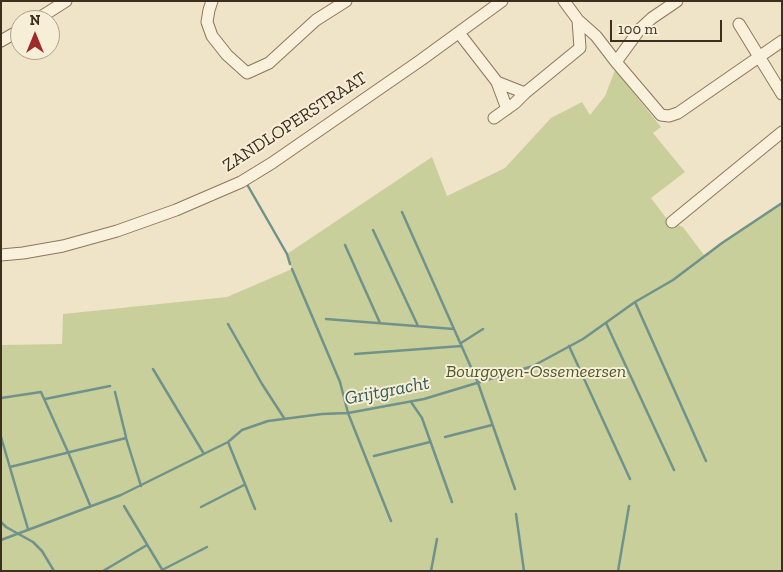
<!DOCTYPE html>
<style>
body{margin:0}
#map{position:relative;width:783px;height:572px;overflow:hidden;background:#f0e4c8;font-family:"Zilla Slab",serif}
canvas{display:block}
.frame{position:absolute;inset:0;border:2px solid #3d2e20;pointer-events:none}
.north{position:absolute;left:10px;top:10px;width:50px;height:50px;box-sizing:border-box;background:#f7eed8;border:1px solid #ada18e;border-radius:50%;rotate:0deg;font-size:14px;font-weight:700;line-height:20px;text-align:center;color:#3d2e20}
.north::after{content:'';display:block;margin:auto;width:18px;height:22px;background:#9e2a2b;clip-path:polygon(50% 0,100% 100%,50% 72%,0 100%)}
.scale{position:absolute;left:610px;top:20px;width:112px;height:22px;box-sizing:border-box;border:2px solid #3d2e20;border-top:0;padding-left:6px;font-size:15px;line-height:18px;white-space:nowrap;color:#3d2e20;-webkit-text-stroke:4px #f7eed8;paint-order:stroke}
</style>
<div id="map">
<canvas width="783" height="572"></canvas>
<div class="frame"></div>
<div class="north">N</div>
<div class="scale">100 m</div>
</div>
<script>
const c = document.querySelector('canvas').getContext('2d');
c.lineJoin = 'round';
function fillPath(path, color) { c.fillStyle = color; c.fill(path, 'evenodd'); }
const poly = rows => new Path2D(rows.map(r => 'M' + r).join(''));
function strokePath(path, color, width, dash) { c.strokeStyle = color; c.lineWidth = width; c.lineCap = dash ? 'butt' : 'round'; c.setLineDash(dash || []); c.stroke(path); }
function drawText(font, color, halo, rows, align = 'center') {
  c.font = font + ' "Zilla Slab",serif'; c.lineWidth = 4; c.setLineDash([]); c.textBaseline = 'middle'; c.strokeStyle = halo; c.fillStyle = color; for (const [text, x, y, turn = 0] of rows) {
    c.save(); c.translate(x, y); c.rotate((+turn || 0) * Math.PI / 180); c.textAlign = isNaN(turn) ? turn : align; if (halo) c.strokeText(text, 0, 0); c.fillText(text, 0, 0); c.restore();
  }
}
fillPath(poly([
 [615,70,661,127,653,133,685,172,651,198,667,219,666,224,668,226,678,225,683,227,704,255,782,203,782,571,1,571,1,345,62,344,63,314,227,297,292,269,287,254,432,157,447,196,505,168,551,118,582,102,590,115,605,96]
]), '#c9cf9b');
strokePath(poly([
 [248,186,287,254,290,264],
 [402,212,478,383,515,489],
 [373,230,418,326],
 [345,245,380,323],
 [292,269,340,382,348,413,391,521],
 [635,302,706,461],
 [326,319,454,329],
 [606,323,674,470],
 [228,324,262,384,284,418],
 [461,343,483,329],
 [569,346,630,479],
 [355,354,461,346],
 [153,369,204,454],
 [115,392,126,437],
 [1,398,41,392,68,452,90,505],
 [45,399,110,386],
 [411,402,422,418,452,502],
 [1,437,28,529],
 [445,437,492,425],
 [228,442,255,509],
 [374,456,430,442],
 [10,467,126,438,141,486],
 [124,506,163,571],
 [201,507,244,485],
 [516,514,524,571],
 [1,522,6,527,33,542,42,551,54,571],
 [1,540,121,495,228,442,242,430,268,421,322,414,348,413,424,399,533,366,583,339,635,302,673,280,722,243,782,203],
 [162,570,207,547],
 [103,571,147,545],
 [431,571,437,539],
 [618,571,629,506]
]), '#6f938a', 2.5);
const minor = poly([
 [212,1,209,10,207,22,212,36,227,55,247,73,269,63,316,20,346,1],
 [564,1,578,20,596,36,616,62,661,115,669,116,678,113,782,41],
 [36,20,66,1],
 [739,24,782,94],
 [459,33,497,82,525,93,580,48,578,20],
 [1,41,20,30],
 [616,62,640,29,652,18,677,1],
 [497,82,507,109],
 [494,118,515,103,525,93],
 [672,222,782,132],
 [1,255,23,253,63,246,117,231,176,210,241,182,272,163,421,60,502,1]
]);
strokePath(minor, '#8d765c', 13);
strokePath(minor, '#faf1dc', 11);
drawText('18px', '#3d2e20', '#f7eed8', [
 ["ZANDLOPERSTRAAT",295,122,-33]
]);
drawText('italic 18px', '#4d5a26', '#f7eed8', [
 ["Bourgoyen-Ossemeersen",536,372]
]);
drawText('italic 19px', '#2f5d5a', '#f7eed8', [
 ["Grijtgracht",387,391,-11]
]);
</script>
